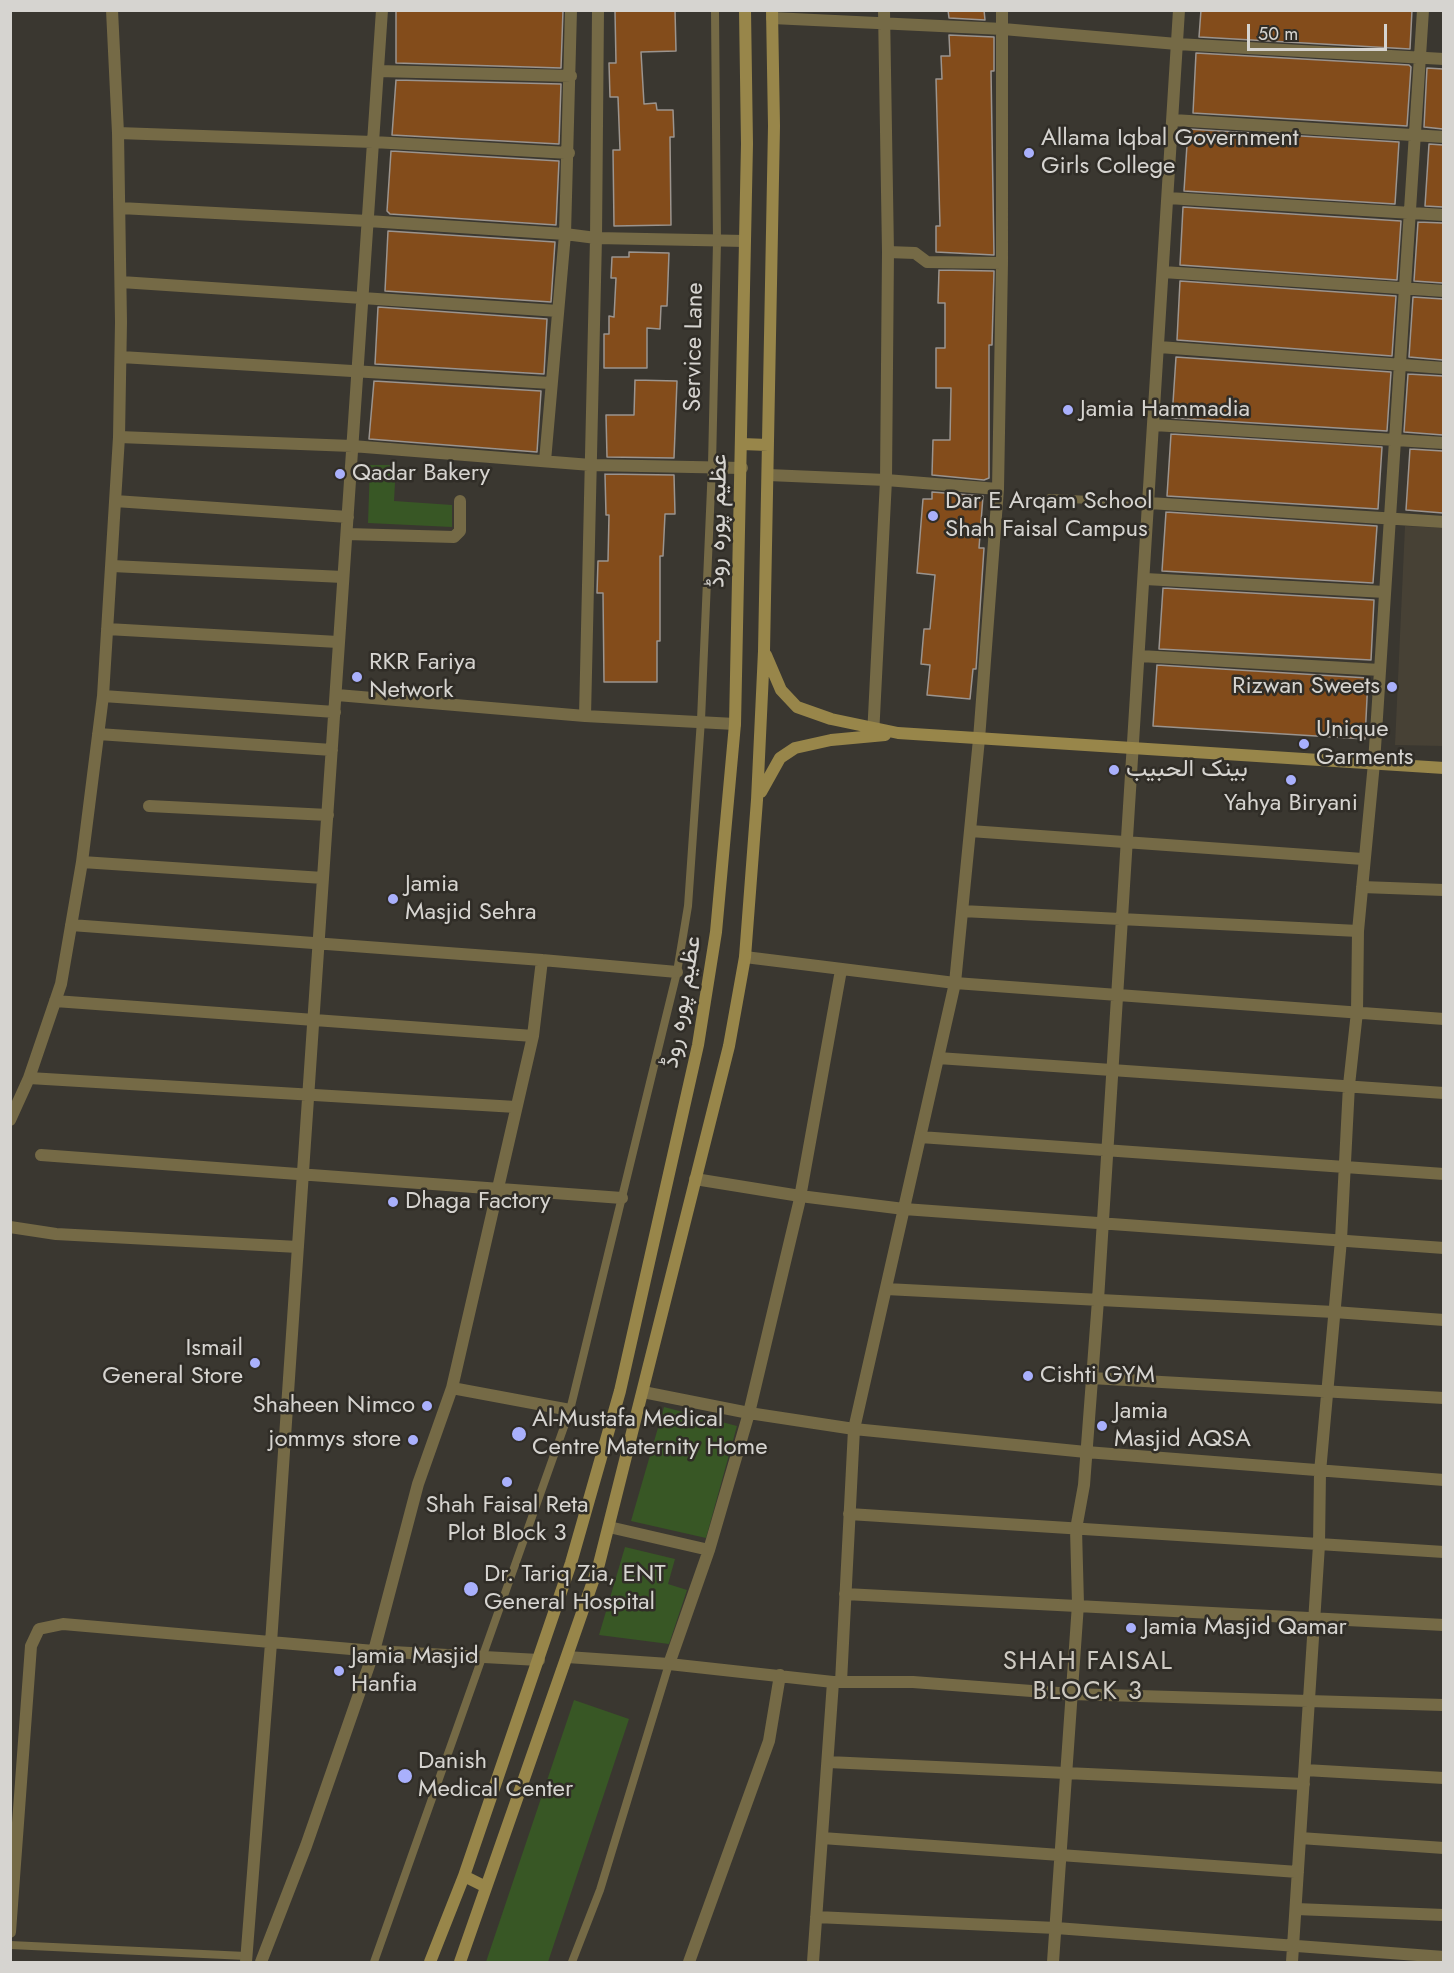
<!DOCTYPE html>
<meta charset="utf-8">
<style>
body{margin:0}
#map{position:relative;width:1454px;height:1973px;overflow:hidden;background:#3a3730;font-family:Jost,sans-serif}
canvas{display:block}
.frame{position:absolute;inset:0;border:12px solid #d6d4d0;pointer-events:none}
.scale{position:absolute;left:1247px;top:24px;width:140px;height:27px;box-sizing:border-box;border:3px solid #d6d4d0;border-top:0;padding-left:8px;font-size:18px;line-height:21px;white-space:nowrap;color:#d6d4d0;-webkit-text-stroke:4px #302d27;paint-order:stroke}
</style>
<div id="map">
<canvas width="1454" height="1973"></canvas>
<div class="frame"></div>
<div class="scale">50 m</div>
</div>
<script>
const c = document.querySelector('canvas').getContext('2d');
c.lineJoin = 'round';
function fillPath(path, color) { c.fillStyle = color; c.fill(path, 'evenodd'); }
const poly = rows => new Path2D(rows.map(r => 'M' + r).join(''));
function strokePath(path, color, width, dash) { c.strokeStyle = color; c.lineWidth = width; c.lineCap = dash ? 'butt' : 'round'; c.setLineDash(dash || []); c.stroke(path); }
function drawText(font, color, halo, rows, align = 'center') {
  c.font = font + ' Jost,Vazirmatn,sans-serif'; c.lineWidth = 5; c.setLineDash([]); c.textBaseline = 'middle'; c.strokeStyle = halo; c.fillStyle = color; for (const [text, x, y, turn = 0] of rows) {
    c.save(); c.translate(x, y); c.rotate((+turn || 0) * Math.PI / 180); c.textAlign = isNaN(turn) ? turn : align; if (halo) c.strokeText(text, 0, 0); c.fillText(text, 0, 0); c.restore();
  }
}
fillPath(poly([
 [1405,526,1443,528,1443,746,1395,745]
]), '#474135');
fillPath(poly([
 [370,465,396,465,394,501,452,505,452,527,368,523],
 [664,1407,737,1426,706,1538,631,1521],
 [625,1547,675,1559,668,1584,687,1590,669,1644,599,1635],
 [574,1700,629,1719,548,1962,486,1962]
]), '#385725');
const building = poly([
 [396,10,563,10,561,68,396,63,396,10],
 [675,10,676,51,641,52,644,104,656,103,657,110,673,110,674,137,670,137,671,225,614,226,613,150,620,150,618,97,610,97,609,63,616,63,615,11,675,10],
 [948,10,984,10,985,20,949,18,948,10],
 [1201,10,1412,10,1410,49,1199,37,1201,10],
 [949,35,994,37,994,71,991,71,994,255,936,252,936,226,940,226,936,79,942,79,941,56,950,56,949,35],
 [1196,53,1409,65,1411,67,1407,126,1193,113,1196,53],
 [1427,68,1443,69,1443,129,1424,127,1427,68],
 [396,80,561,84,559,144,392,135,396,80],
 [1188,129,1399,142,1395,204,1184,191,1188,129],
 [1429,144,1443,145,1443,207,1425,206,1429,144],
 [391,151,559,161,556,225,390,214,387,211,391,151],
 [1183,207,1401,221,1397,280,1180,265,1183,207],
 [1418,222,1443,223,1443,283,1414,281,1418,222],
 [388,231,555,242,551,302,385,291,388,231],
 [629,252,669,253,667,306,661,306,660,329,647,328,647,368,604,368,604,334,609,334,609,316,614,317,616,278,611,278,612,257,629,257,629,252],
 [939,270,994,271,992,345,989,345,989,478,984,480,932,475,933,440,950,440,951,388,936,388,936,348,945,348,945,303,938,303,939,270],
 [1180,281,1396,296,1392,356,1177,340,1180,281],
 [1413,297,1443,299,1443,360,1409,357,1413,297],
 [378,307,547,319,544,374,375,364,378,307],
 [1176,357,1391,372,1387,431,1172,418,1176,357],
 [1408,374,1443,376,1443,435,1404,432,1408,374],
 [635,380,677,381,674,458,607,457,606,415,634,415,635,380],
 [374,381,541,391,537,452,369,439,374,381],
 [1171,434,1382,447,1378,509,1167,496,1171,434],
 [1410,449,1443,451,1443,513,1406,510,1410,449],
 [605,474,674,475,675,514,665,514,663,556,660,556,660,641,657,641,657,682,604,682,603,593,597,593,598,561,608,561,609,515,606,515,605,474],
 [932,492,983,496,979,548,984,548,976,669,973,669,970,699,927,695,930,665,921,664,924,629,930,629,935,575,917,573,923,499,932,499,932,492],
 [1166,512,1377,526,1373,583,1162,571,1166,512],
 [1163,588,1374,600,1371,660,1159,649,1163,588],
 [1157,665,1368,678,1365,739,1153,726,1157,665]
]);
fillPath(building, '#834c1b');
strokePath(building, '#9b948e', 1.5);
strokePath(poly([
 [1050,498,1149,503],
 [10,1945,246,1956],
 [374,1962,570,1410,677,972,688,906,701,720,712,465,717,242,715,10],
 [572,1962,600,1890,669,1664]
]), '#756a46', 8);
strokePath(poly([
 [772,18,1003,29,1177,44,1444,59],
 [378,71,571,76],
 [1173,120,1444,137],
 [118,133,373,142,569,153],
 [1168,198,1444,215],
 [120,208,368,221,565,234,596,238,745,241],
 [888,252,915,253,927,262,1002,263],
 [1163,272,1444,291],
 [121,282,558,311],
 [1159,347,1444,368],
 [121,357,550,383],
 [1154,425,1444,443],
 [119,437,352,446,591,465,742,468],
 [545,461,565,234,571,10],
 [768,475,886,480,888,252,884,10],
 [115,501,348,517],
 [1149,503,1444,522],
 [347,534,454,537,460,531,460,501],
 [112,566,343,577],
 [1145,579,1385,592],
 [107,629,338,642],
 [1140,656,1380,670],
 [337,695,585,716,735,724],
 [103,696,335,712],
 [585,716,596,238,598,10],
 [98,734,332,750],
 [873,736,886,480,998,489],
 [149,806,328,815],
 [970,831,1363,859],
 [82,862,323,878],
 [1362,887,1444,890],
 [962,911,1358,931],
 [71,925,542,960,677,972],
 [745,957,955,983,1444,1019],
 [55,1001,533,1036],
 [938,1058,1444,1093],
 [29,1078,516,1107],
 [10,1120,29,1078,61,984,82,862,103,696,119,437,121,322,118,133,112,10],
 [920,1137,1444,1174],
 [41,1155,622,1198],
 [695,1179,800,1196,904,1209,1444,1248],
 [10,1227,56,1234,298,1247],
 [886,1289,1334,1312,1444,1320],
 [1091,1378,1444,1398],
 [452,1388,570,1410],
 [643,1392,749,1413,854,1429,1086,1452,1444,1480],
 [849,1514,1444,1552],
 [609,1527,709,1550],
 [845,1594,1444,1625],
 [567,1657,669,1664,833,1682,913,1682,1071,1694,1444,1705],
 [669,1664,709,1550,749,1413,799,1203,841,970],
 [841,1682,854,1429,955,983,979,739,998,489,1002,263,1002,10],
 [828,1762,1304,1784],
 [1305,1770,1444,1778],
 [822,1838,1298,1872],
 [1300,1838,1444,1848],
 [1296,1909,1444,1915],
 [816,1917,1056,1928,1444,1957],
 [10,1932,31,1646,39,1629,63,1624,374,1651,539,1660],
 [246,1962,271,1643,382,10],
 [261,1962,306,1846,374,1651,418,1484,452,1388,533,1036,542,960],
 [689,1962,769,1741,780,1675],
 [813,1962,833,1682],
 [1053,1962,1078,1604,1076,1529,1084,1485,1098,1300,1179,10],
 [1292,1962,1319,1545,1320,1472,1341,1240,1349,1085,1357,1012,1358,931,1374,763,1423,10]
]), '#756a46', 12);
strokePath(poly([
 [742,444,768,445],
 [766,655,781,690,797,707,831,719,898,733,1444,768],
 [761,792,780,758,795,748,831,740,885,735],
 [464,1876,486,1887],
 [430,1962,464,1876,571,1563,620,1391,698,1045,716,932,735,724,747,144,745,10],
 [460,1962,599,1564,729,1046,745,957,757,800,764,651,774,126,772,10]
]), '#98864a', 12);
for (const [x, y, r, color] of [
 [1029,153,6,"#a9b0fc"],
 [1068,410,6,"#a9b0fc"],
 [340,474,6,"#a9b0fc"],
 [933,516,6,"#a9b0fc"],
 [357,677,6,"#a9b0fc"],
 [1392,687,6,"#a9b0fc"],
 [1304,744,6,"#a9b0fc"],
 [1114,770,6,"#a9b0fc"],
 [1291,780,6,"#a9b0fc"],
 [393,899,6,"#a9b0fc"],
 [393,1202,6,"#a9b0fc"],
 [255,1363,6,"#a9b0fc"],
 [1028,1376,6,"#a9b0fc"],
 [427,1406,6,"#a9b0fc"],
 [1102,1426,6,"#a9b0fc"],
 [519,1434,8,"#a9b0fc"],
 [413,1440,6,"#a9b0fc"],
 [507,1482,6,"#a9b0fc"],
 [471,1589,8,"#a9b0fc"],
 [1131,1628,6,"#a9b0fc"],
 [339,1671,6,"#a9b0fc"],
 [405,1776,8,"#a9b0fc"]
]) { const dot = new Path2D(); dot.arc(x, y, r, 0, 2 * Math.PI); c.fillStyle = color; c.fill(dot); strokePath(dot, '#302d27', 2); }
drawText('24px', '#d6d4d0', '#302d27', [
 ["Allama Iqbal Government",1041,139],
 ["Girls College",1041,167],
 ["Jamia Hammadia",1080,410],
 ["Qadar Bakery",352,474],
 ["Dar E Arqam School",945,502],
 ["Shah Faisal Campus",945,530],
 ["RKR Fariya",369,663],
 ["Network",369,691],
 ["Rizwan Sweets",1380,687,"right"],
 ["Unique",1316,730],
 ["Garments",1316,758],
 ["بينک الحبيب",1126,770],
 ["Yahya Biryani",1291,804,"center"],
 ["Jamia",405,885],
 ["Masjid Sehra",405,913],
 ["Dhaga Factory",405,1202],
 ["Ismail",243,1349,"right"],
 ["General Store",243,1377,"right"],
 ["Cishti GYM",1040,1376],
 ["Shaheen Nimco",415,1406,"right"],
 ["Jamia",1114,1412],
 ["Masjid AQSA",1114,1440],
 ["Al-Mustafa Medical",532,1420],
 ["Centre Maternity Home",532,1448],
 ["jommys store",401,1440,"right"],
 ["Shah Faisal Reta",507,1506,"center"],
 ["Plot Block 3",507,1534,"center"],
 ["Dr. Tariq Zia, ENT",484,1575],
 ["General Hospital",484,1603],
 ["Jamia Masjid Qamar",1143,1628],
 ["Jamia Masjid",351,1657],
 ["Hanfia",351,1685],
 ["Danish",418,1762],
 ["Medical Center",418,1790]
], 'left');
drawText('24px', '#d6d4d0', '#302d27', [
 ["Service Lane",695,347,-89],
 ["عظیم پورہ روڈ",719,521,-89],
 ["عظیم پورہ روڈ",683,1002,-80]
]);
c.letterSpacing = '1.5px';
drawText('26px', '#cecac2', '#302d27', [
 ["SHAH FAISAL",1088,1663],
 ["BLOCK 3",1088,1693]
]);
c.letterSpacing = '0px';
</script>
